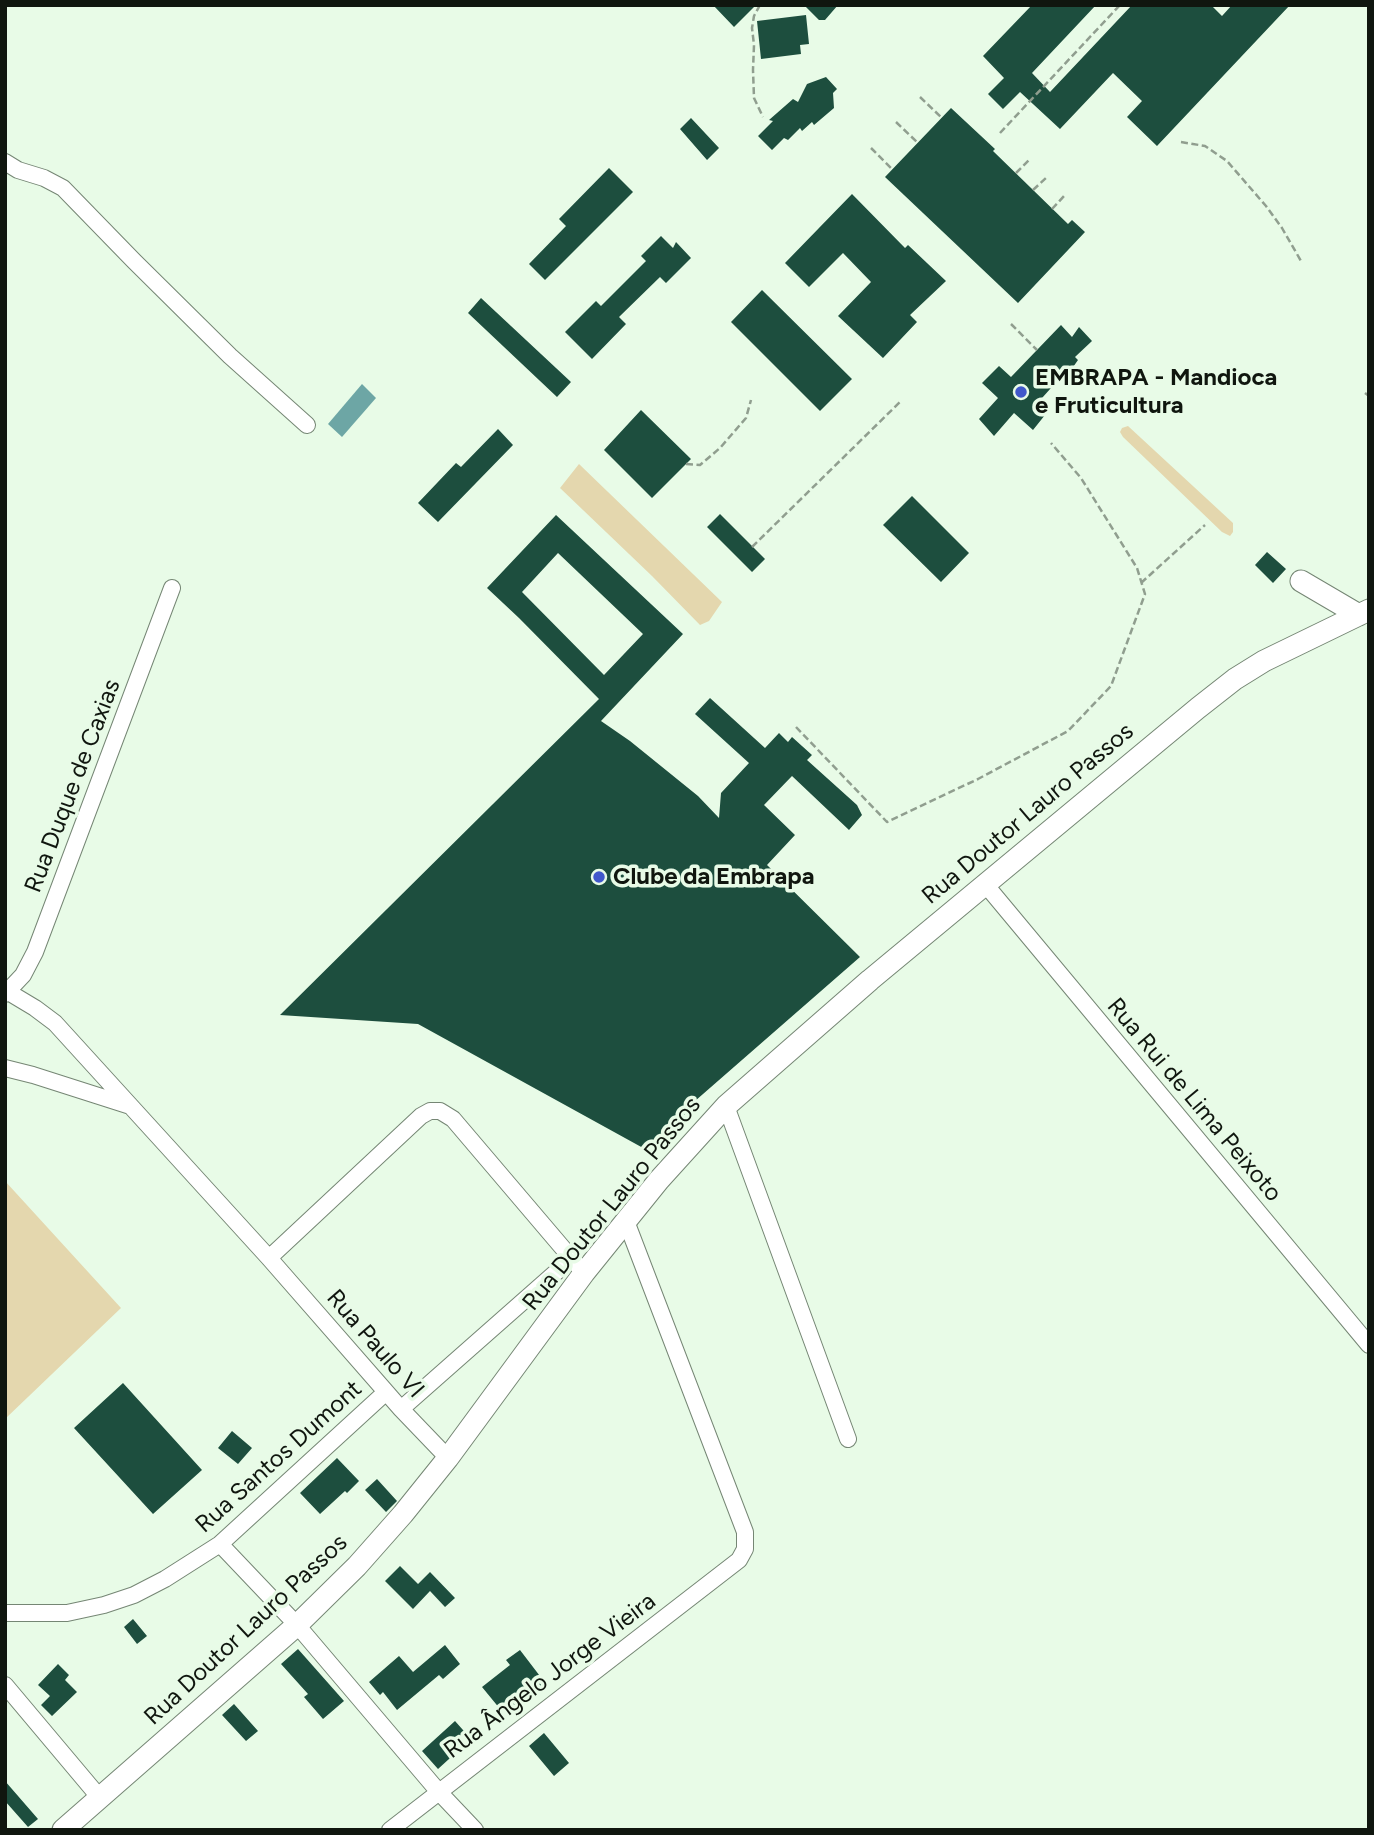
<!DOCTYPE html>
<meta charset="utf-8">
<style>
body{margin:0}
#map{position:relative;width:1374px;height:1835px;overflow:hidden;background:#e8fbe7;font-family:Figtree,sans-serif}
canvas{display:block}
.frame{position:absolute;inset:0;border:7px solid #10160f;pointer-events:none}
</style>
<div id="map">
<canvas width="1374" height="1835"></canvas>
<div class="frame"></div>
</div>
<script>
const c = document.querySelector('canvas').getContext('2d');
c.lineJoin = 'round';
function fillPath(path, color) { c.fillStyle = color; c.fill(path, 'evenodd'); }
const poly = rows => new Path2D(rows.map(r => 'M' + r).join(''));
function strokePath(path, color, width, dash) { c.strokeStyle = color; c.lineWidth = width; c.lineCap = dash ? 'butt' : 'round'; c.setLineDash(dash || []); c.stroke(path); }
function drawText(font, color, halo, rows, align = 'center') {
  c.font = font + ' Figtree,sans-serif'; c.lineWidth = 7; c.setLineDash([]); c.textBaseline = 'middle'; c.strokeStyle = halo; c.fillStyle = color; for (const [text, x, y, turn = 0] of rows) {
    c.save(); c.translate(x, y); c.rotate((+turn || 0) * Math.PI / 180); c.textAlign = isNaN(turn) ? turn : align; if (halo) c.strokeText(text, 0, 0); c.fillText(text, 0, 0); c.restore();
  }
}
fillPath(poly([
 [1128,426,1233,523,1233,532,1230,536,1222,532,1123,437,1120,432,1122,428],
 [579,464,722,602,709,621,700,625,652,576,560,488],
 [5,1181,121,1308,5,1419]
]), '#e4d7ae');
fillPath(poly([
 [362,384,376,398,342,437,328,424]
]), '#6da6a5');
fillPath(poly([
 [713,5,756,5,734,27],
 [804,5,838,5,825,20,819,20],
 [1032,5,1096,5,1032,73,1050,92,1132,5,1211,5,1222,16,1232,5,1290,5,1157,146,1127,117,1142,101,1113,73,1060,129,1020,92,1003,109,988,94,1004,78,983,56],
 [806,15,809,44,800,45,801,54,761,59,757,21],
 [826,77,837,89,833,93,834,108,814,125,812,122,802,131,800,128,788,140,784,138,772,150,758,136,773,121,769,120,793,99,798,102,807,84],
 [951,108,995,149,993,151,1068,224,1072,220,1085,232,1018,303,885,177],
 [691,118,719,148,707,160,680,129],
 [609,168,633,192,545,280,529,264,566,226,559,219],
 [852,194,905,248,908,245,946,281,910,315,917,322,883,358,838,316,871,282,843,253,809,287,785,263],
 [661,236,673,248,676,242,691,258,666,283,660,277,619,317,626,324,592,359,565,332,596,301,601,306,646,261,641,256],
 [762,290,852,379,820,411,731,322],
 [481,298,571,382,557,397,468,313],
 [1061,325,1072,337,1079,327,1092,341,1075,357,1078,360,1064,380,1059,379,1034,407,1045,415,1033,430,1014,413,994,436,979,419,998,398,982,383,999,366,1011,377],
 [641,410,691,459,652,498,604,450],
 [498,429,513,445,438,522,418,503,456,463,461,467],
 [912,496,969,553,941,582,883,525],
 [720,514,765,559,752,572,707,527],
 [556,515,683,634,601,721,630,741,698,796,719,818,721,793,749,763,695,714,710,698,765,748,779,733,788,742,792,737,812,755,807,760,857,805,862,815,849,830,792,776,764,805,795,835,767,865,860,957,695,1101,654,1154,418,1024,280,1015,599,699,519,618,487,588],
 [558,553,643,634,604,675,522,592],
 [1267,552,1286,569,1273,583,1255,565],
 [123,1383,202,1470,153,1514,74,1428],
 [232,1431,252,1448,238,1464,218,1448],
 [337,1458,359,1481,347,1493,345,1491,320,1514,300,1493],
 [377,1479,397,1501,386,1512,365,1490],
 [400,1566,418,1584,430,1572,455,1598,445,1607,430,1591,413,1609,385,1581],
 [133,1619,147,1636,137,1644,124,1627],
 [445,1645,460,1664,443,1679,439,1675,397,1710,383,1692,380,1695,369,1682,399,1656,413,1672],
 [298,1649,344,1701,323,1719,304,1697,308,1694,281,1664],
 [520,1650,546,1684,505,1715,482,1687,510,1665,506,1660],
 [58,1664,69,1675,65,1680,77,1692,52,1716,41,1705,50,1696,38,1685],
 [234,1704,258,1731,246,1741,222,1715],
 [455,1721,471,1739,438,1769,422,1751],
 [544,1733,569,1763,554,1776,529,1746],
 [5,1781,38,1819,28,1827,5,1801]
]), '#1d4e3e');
const minor = poly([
 [5,162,18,170,44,178,63,188,134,261,230,356,307,425],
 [985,884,1369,1345],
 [5,990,35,1008,55,1023,269,1258,401,1409,448,1458],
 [5,994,23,975,35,952,172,588],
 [5,1068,33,1075,130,1106],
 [726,1106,848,1439],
 [269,1258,421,1116,430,1111,440,1111,453,1119,584,1273],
 [401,1409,571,1259],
 [220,1544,297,1625,438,1791,475,1830],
 [5,1613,67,1613,104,1605,134,1595,165,1579,220,1544,386,1392],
 [5,1685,100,1798],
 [390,1830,739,1560,745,1549,745,1532,626,1221]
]);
const major = poly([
 [1301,581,1359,615],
 [63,1830,297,1625,357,1566,403,1514,448,1458,584,1273,659,1180,726,1106,870,980,1198,708,1235,679,1264,661,1369,610]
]);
strokePath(minor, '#758674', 18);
strokePath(major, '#758674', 23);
strokePath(poly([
 [760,5,754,16,752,28,754,45,753,70,754,98,763,117],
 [920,97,942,118],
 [896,122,917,142],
 [1000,133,1120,5],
 [1181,142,1205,146,1227,161,1266,206,1282,228,1301,261],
 [871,148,892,169],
 [1016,173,1029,160],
 [1033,190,1047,177],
 [1052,209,1065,195],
 [1011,324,1037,350],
 [1365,393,1369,396],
 [686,464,700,465,720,448,746,418,751,400],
 [752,547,902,400],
 [1141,583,1205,525],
 [796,727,887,822,978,779,1068,731,1111,686,1145,594,1137,568,1081,478,1051,443]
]), '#909e8f', 2.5, [7, 3.5]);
strokePath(minor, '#fff', 16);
strokePath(major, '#fff', 21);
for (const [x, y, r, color] of [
 [1021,392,7,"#4158cb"],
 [599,877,7,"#4158cb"]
]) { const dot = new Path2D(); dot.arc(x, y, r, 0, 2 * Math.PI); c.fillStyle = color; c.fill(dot); strokePath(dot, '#e8fbe7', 2.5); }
drawText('bold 24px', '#10160f', '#e8fbe7', [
 ["EMBRAPA - Mandioca",1035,378],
 ["e Fruticultura",1035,406],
 ["Clube da Embrapa",613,877]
], 'left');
drawText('24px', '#10160f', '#e8fbe7', [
 ["Rua Duque de Caxias",73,786,-69],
 ["Rua Doutor Lauro Passos",1028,814,-40],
 ["Rua Rui de Lima Peixoto",1194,1100,50],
 ["Rua Doutor Lauro Passos",612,1204,-51],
 ["Rua Paulo VI",375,1344,49],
 ["Rua Santos Dumont",279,1457,-42],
 ["Rua Doutor Lauro Passos",246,1630,-43],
 ["Rua Ângelo Jorge Vieira",550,1676,-37]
]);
</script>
